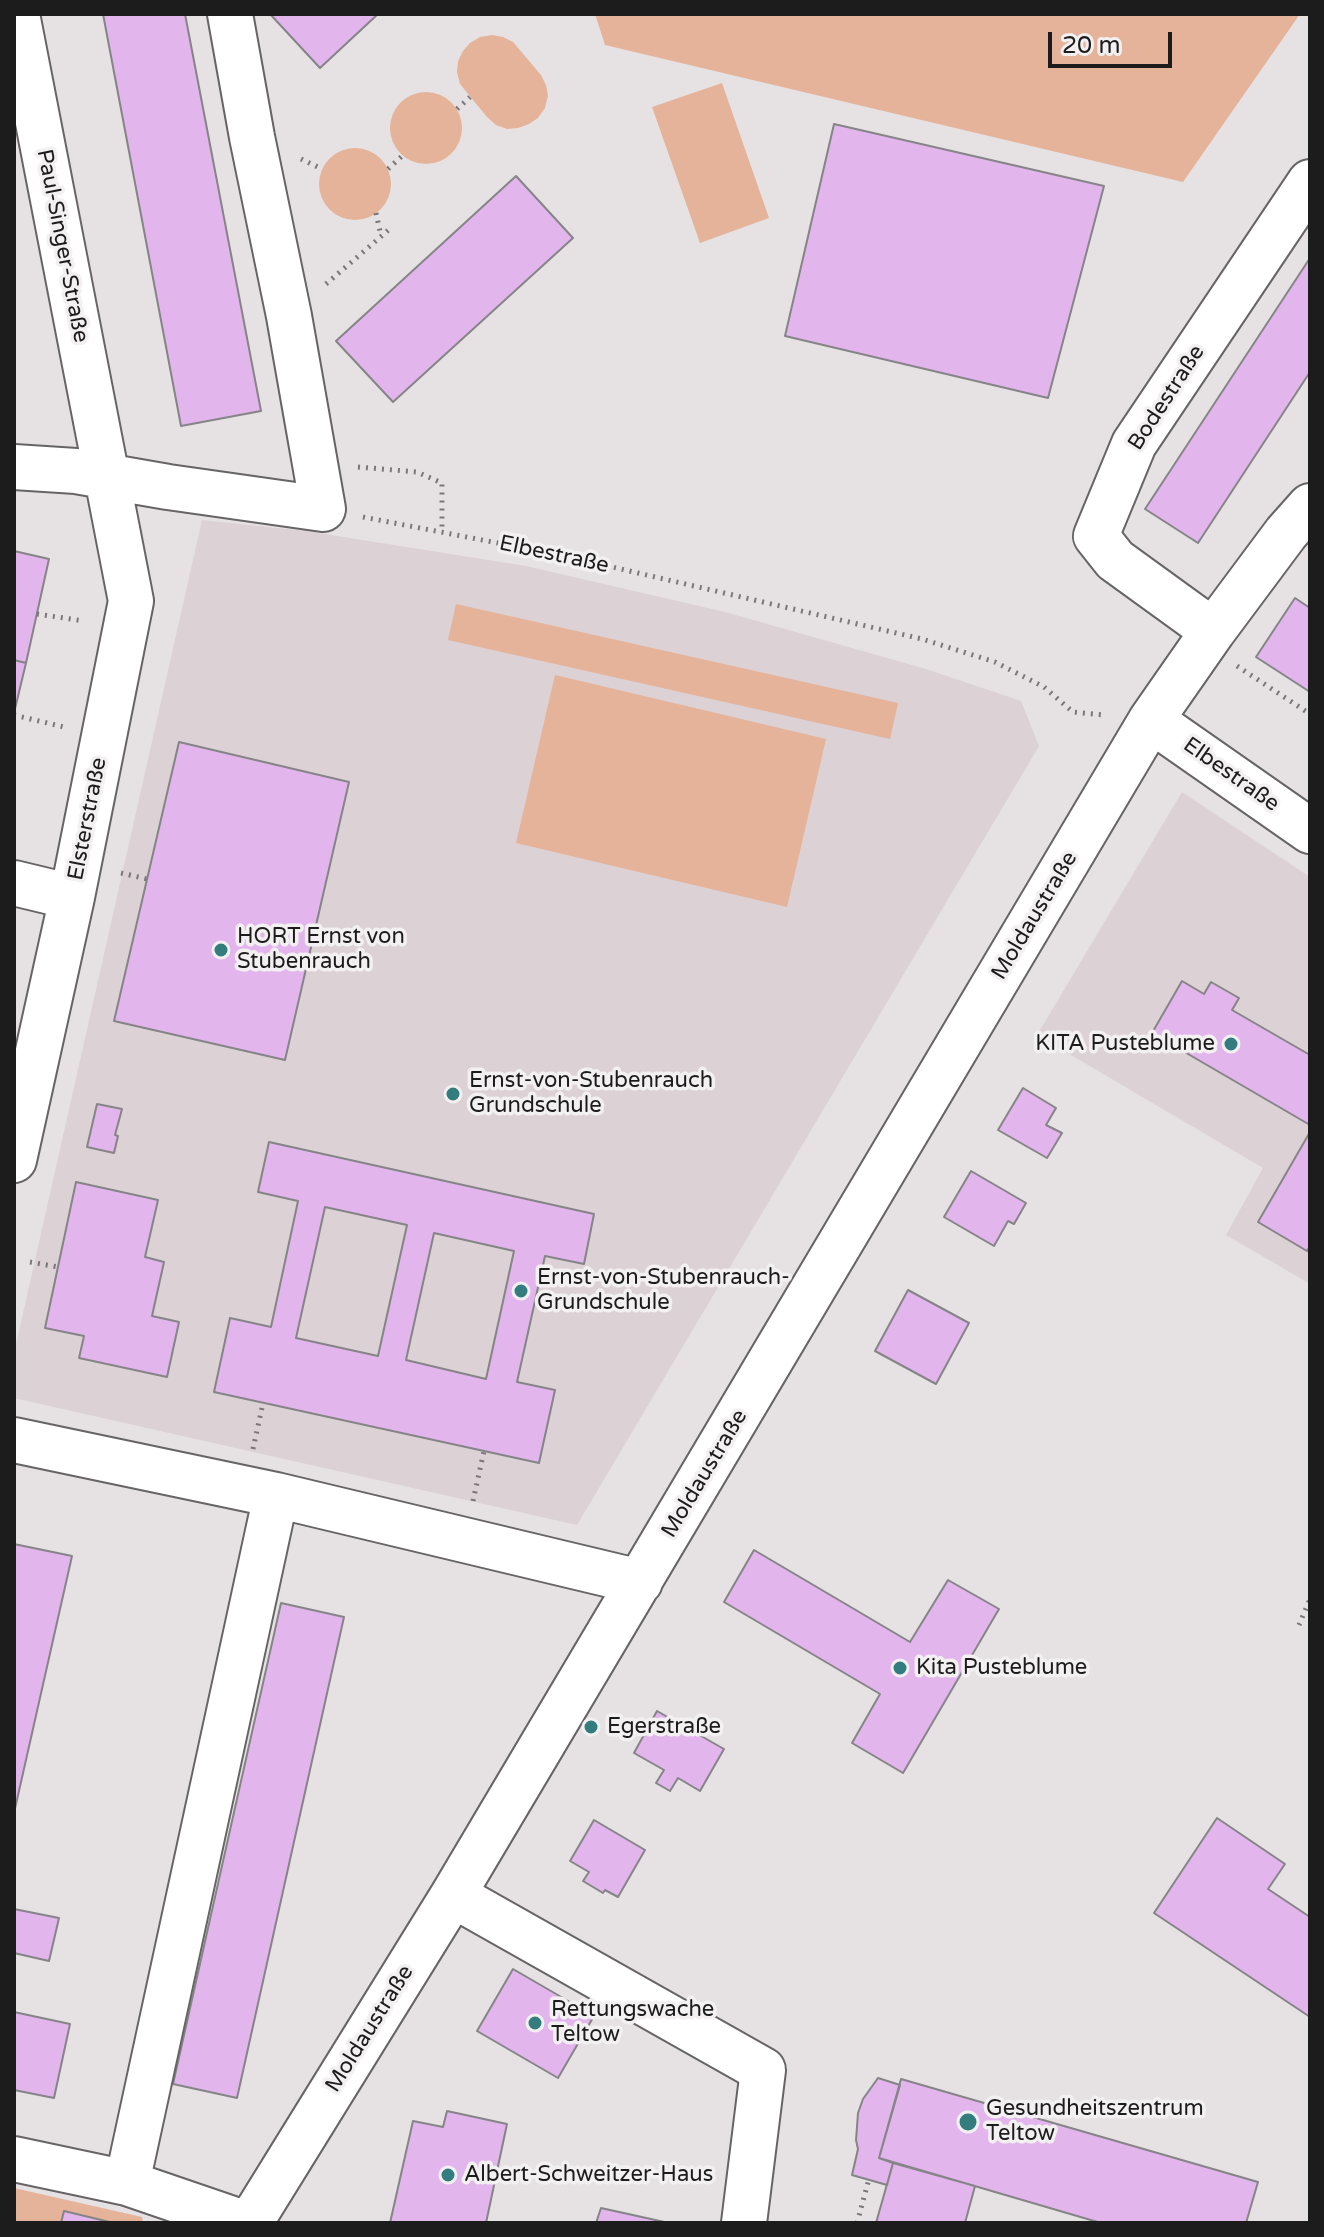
<!DOCTYPE html>
<meta charset="utf-8">
<style>
body{margin:0}
#map{position:relative;width:1324px;height:2237px;overflow:hidden;background:#e6e2e4;font-family:"Varela Round",sans-serif}
canvas{display:block}
.frame{position:absolute;inset:0;border:16px solid #1d1c1c;pointer-events:none}
.scale{position:absolute;left:1048px;top:32px;width:124px;height:36px;box-sizing:border-box;border:4px solid #1d1c1c;border-top:0;padding-left:10px;font-size:24px;line-height:28px;white-space:nowrap;color:#1d1c1c;-webkit-text-stroke:6px #f3f0f1;paint-order:stroke}
</style>
<div id="map">
<canvas width="1324" height="2237"></canvas>
<div class="frame"></div>
<div class="scale">20 m</div>
</div>
<script>
const c = document.querySelector('canvas').getContext('2d');
c.lineJoin = 'round';
function fillPath(path, color) { c.fillStyle = color; c.fill(path, 'evenodd'); }
const poly = rows => new Path2D(rows.map(r => 'M' + r).join(''));
function strokePath(path, color, width, dash) { c.strokeStyle = color; c.lineWidth = width; c.lineCap = dash ? 'butt' : 'round'; c.setLineDash(dash || []); c.stroke(path); }
function drawText(font, color, halo, rows, align = 'center') {
  c.font = font + ' "Varela Round",sans-serif'; c.lineWidth = 7; c.setLineDash([]); c.textBaseline = 'middle'; c.strokeStyle = halo; c.fillStyle = color; for (const [text, x, y, turn = 0] of rows) {
    c.save(); c.translate(x, y); c.rotate((+turn || 0) * Math.PI / 180); c.textAlign = isNaN(turn) ? turn : align; if (halo) c.strokeText(text, 0, 0); c.fillText(text, 0, 0); c.restore();
  }
}
fillPath(poly([
 [202,520,306,531,526,566,725,612,926,669,1021,701,1039,746,577,1525,14,1398,14,1353],
 [1182,792,1310,877,1310,1284,1226,1235,1263,1168,1037,1035]
]), '#dcd1d5');
fillPath(poly([
 [595,14,1300,14,1183,182,605,45],
 [492,35,503,37,513,42,541,75,546,85,548,96,545,108,538,118,529,124,518,128,507,129,496,125,487,117,460,84,457,72,458,61,463,51,470,43,480,37],
 [722,83,769,218,700,243,652,107],
 '390 128a36 36 0 1 1 72 0a36 36 0 1 1-72 0Z',
 '319 184a36 36 0 1 1 72 0a36 36 0 1 1-72 0Z',
 [456,604,898,703,890,739,448,640],
 [555,675,826,739,787,907,516,843],
 [14,2188,142,2217,143,2223,14,2223]
]), '#e5b399');
const building = poly([
 [103,14,185,14,261,411,181,426,103,14],
 [270,14,378,14,320,68,270,14],
 [834,124,1104,186,1048,398,785,336,834,124],
 [516,176,573,238,393,402,336,341,516,176],
 [1310,258,1310,372,1198,543,1145,509,1310,258],
 [14,551,49,559,26,663,14,660,14,551],
 [1295,598,1310,608,1310,692,1256,657,1295,598],
 [14,660,26,663,14,713,14,660],
 [179,742,349,782,285,1060,114,1021,179,742],
 [1182,981,1204,994,1211,982,1239,998,1232,1010,1310,1055,1310,1125,1152,1033,1182,981],
 [1023,1088,1056,1108,1046,1125,1062,1133,1047,1158,998,1130,1023,1088],
 [97,1104,122,1109,115,1135,118,1136,114,1153,87,1147,97,1104],
 [1310,1132,1310,1246,1307,1251,1258,1222,1310,1132],
 [269,1142,594,1214,584,1264,545,1256,517,1382,555,1390,539,1463,214,1392,230,1318,271,1327,298,1201,258,1192,269,1142],
 [325,1207,407,1225,378,1356,296,1338,325,1207],
 [434,1233,514,1251,486,1379,406,1360,434,1233],
 [971,1171,1026,1203,1014,1224,1008,1221,994,1246,944,1217,971,1171],
 [76,1182,158,1200,145,1257,164,1262,152,1316,179,1322,167,1377,79,1358,84,1336,45,1328,76,1182],
 [908,1290,969,1323,936,1384,875,1351,908,1290],
 [14,1544,72,1556,14,1813,14,1544],
 [754,1550,910,1642,948,1580,999,1609,903,1773,852,1743,880,1694,724,1602,754,1550],
 [281,1603,344,1617,237,2098,173,2084,281,1603],
 [657,1711,724,1749,700,1791,678,1778,670,1791,656,1783,664,1770,634,1753,657,1711],
 [1217,1818,1285,1864,1268,1889,1310,1917,1310,2017,1154,1913,1217,1818],
 [594,1820,645,1850,618,1897,605,1890,603,1893,583,1881,589,1872,570,1861,594,1820],
 [14,1909,59,1918,49,1961,14,1953,14,1909],
 [513,1969,594,2016,558,2078,477,2031,513,1969],
 [14,2012,70,2024,54,2098,14,2090,14,2012],
 [878,2078,900,2085,879,2158,893,2163,887,2185,852,2175,858,2149,856,2140,858,2113,863,2099,878,2078],
 [901,2079,1258,2182,1246,2223,1101,2223,879,2158,901,2079],
 [447,2111,507,2124,486,2223,390,2223,413,2121,443,2127,447,2111],
 [893,2163,975,2186,965,2223,876,2223,893,2163],
 [601,2208,669,2223,596,2223,601,2208],
 [64,2211,114,2223,61,2223,64,2211]
]);
fillPath(building, '#e2b6ed');
strokePath(building, '#858486', 2);
const minor = poly([
 [14,467,76,471,168,487,323,509,289,316,252,137,230,14],
 [1213,631,1115,560,1096,536,1134,444,1310,182],
 [1151,720,1310,831],
 [14,883,72,897],
 [14,1160,72,897,131,601,17,14],
 [14,1440,276,1495,640,1582],
 [453,1895,763,2070,744,2223],
 [14,2159,127,2183,244,2223],
 [127,2183,276,1495],
 [250,2223,453,1895,1151,720,1213,631,1286,533,1310,506]
]);
strokePath(minor, '#676466', 48);
strokePath(poly([
 [457,109,470,97],
 [301,159,322,169],
 [388,169,402,156],
 [376,213,381,236],
 [326,284,392,227],
 [358,467,417,472,442,483,442,532],
 [363,517,565,556,922,639,995,662,1044,687,1073,712,1104,715],
 [37,614,84,621],
 [1237,666,1310,714],
 [14,715,64,727],
 [121,873,147,879],
 [30,1262,58,1267],
 [253,1449,263,1403],
 [473,1501,484,1451],
 [1299,1625,1310,1599],
 [857,2223,869,2179]
]), '#7a7778', 5, [2, 6]);
strokePath(minor, '#fff', 44);
for (const [x, y, r, color] of [
 [221,950,8,"#337d7f"],
 [1231,1044,8,"#337d7f"],
 [453,1094,8,"#337d7f"],
 [521,1291,8,"#337d7f"],
 [900,1668,8,"#337d7f"],
 [591,1727,8,"#337d7f"],
 [535,2023,8,"#337d7f"],
 [968,2122,10,"#337d7f"],
 [448,2175,8,"#337d7f"]
]) { const dot = new Path2D(); dot.arc(x, y, r, 0, 2 * Math.PI); c.fillStyle = color; c.fill(dot); strokePath(dot, '#f3f0f1', 3); }
drawText('22px', '#1d1c1c', '#f3f0f1', [
 ["Paul-Singer-Straße",62,246,79],
 ["Bodestraße",1167,398,-57],
 ["Elbestraße",554,555,12],
 ["Elbestraße",1231,775,35],
 ["Elsterstraße",88,819,-79],
 ["Moldaustraße",1035,916,-59],
 ["Moldaustraße",705,1474,-59],
 ["Moldaustraße",370,2029,-58]
]);
drawText('22px', '#1d1c1c', '#f3f0f1', [
 ["HORT Ernst von",237,937],
 ["Stubenrauch",237,962],
 ["KITA Pusteblume",1215,1044,"right"],
 ["Ernst-von-Stubenrauch",469,1081],
 ["Grundschule",469,1106],
 ["Ernst-von-Stubenrauch-",537,1278],
 ["Grundschule",537,1303],
 ["Kita Pusteblume",916,1668],
 ["Egerstraße",607,1727],
 ["Rettungswache",551,2010],
 ["Teltow",551,2035],
 ["Gesundheitszentrum",986,2109],
 ["Teltow",986,2134],
 ["Albert-Schweitzer-Haus",464,2175]
], 'left');
</script>
